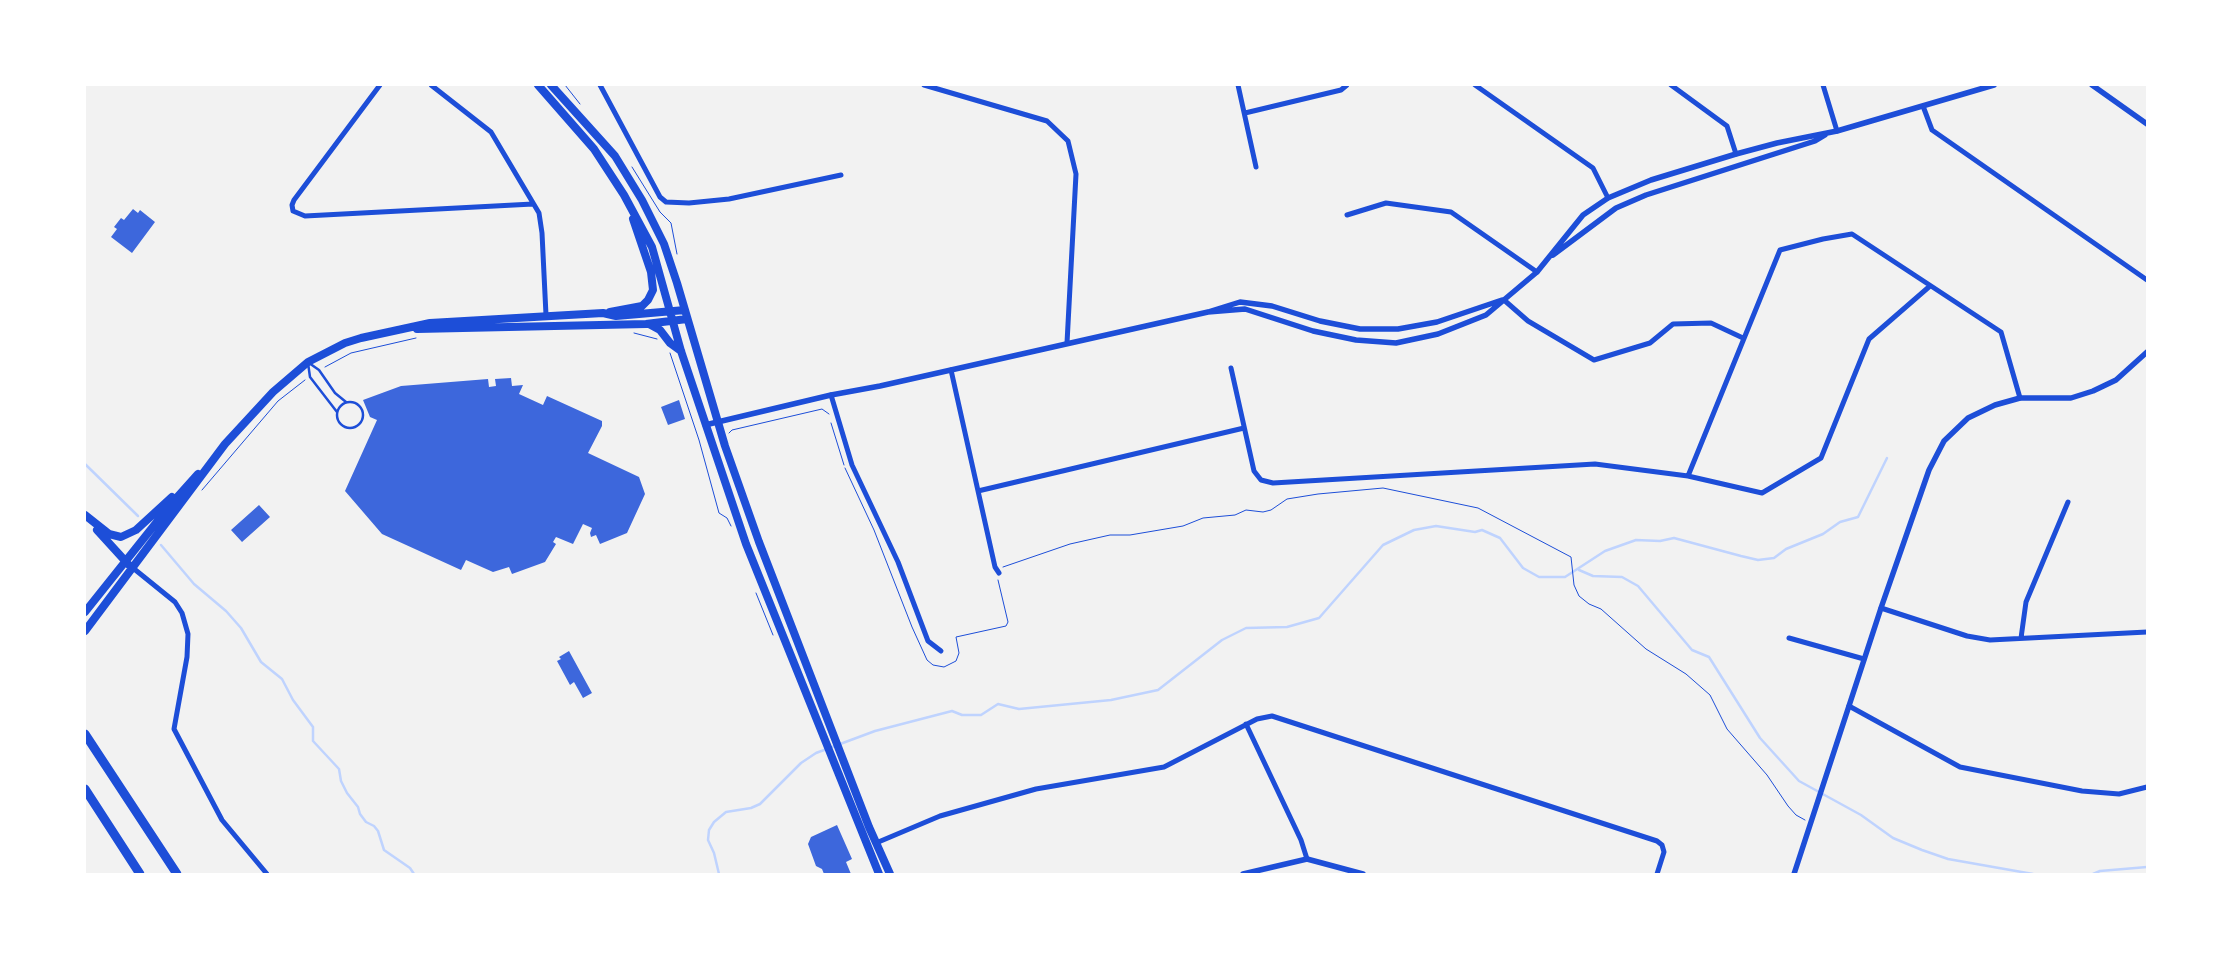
<!DOCTYPE html>
<style>
body{margin:0}
#map{position:relative;width:2232px;height:959px;overflow:hidden;background:#f2f2f2;font-family:Ubuntu,sans-serif}
canvas{display:block}
.frame{position:absolute;inset:0;border:86px solid #fff;pointer-events:none}
</style>
<div id="map">
<canvas width="2232" height="959"></canvas>
<div class="frame"></div>
</div>
<script>
const c = document.querySelector('canvas').getContext('2d');
c.lineJoin = 'round';
const poly = rows => new Path2D(rows.map(r => 'M' + r).join(''));
function strokePath(path, color, width, dash) { c.strokeStyle = color; c.lineWidth = width; c.lineCap = dash ? 'butt' : 'round'; c.setLineDash(dash || []); c.stroke(path); }
function fillPath(path, color) { c.fillStyle = color; c.fill(path, 'evenodd'); }
strokePath(poly([
 [85,464,138,516],
 [161,545,194,584,226,611,241,628,261,662,282,679,293,700,313,727,313,741,339,769,341,781,347,793,358,807,360,814,366,822,374,826,378,831,384,850,410,868,414,874],
 [1579,570,1593,576,1622,577,1638,586,1692,650,1709,657,1760,738,1799,781,1861,815,1893,838,1922,850,1948,859,2033,874],
 [719,874,714,853,708,840,709,830,714,822,726,812,751,808,760,804,801,763,816,753,875,731,952,711,962,715,981,715,998,704,1019,709,1111,700,1158,690,1222,640,1246,628,1287,627,1319,618,1383,545,1414,530,1436,526,1475,532,1482,530,1500,538,1523,568,1539,577,1565,577,1605,551,1636,540,1660,541,1674,538,1741,556,1758,560,1774,558,1786,549,1823,534,1840,522,1858,517,1887,458],
 [2093,874,2100,871,2147,867]
]), '#bfd3fe', 2.5);
fillPath(poly([
 [133,209,138,213,140,210,155,222,132,253,111,237,117,229,114,227,121,218,124,220],
 [511,378,512,386,523,385,519,394,543,405,547,396,602,421,602,426,588,453,639,477,645,494,627,533,600,544,596,535,591,537,590,533,592,528,583,524,573,544,556,537,553,542,556,544,545,562,512,574,509,567,493,572,466,560,461,570,382,534,345,491,377,420,370,417,363,400,401,386,488,379,489,387,496,386,495,379],
 [679,400,685,419,668,425,661,407],
 [259,505,270,517,242,542,231,530],
 [569,651,592,693,583,698,574,682,570,685,557,661,561,659,559,657],
 [837,825,852,859,846,862,851,874,824,874,822,869,816,866,808,844,811,837]
]), '#3d67dc');
strokePath(poly([
 [565,85,580,104],
 [632,167,660,212,671,223,677,254],
 [634,333,657,339],
 [670,353,699,440,719,513,727,518,731,526],
 [325,367,351,353,416,338],
 [831,423,844,465],
 [729,433,732,430,822,409,829,414],
 [845,468,874,530,912,627,927,660,933,665,944,667,956,661,959,653,956,637,1006,626,1008,622,998,580],
 [202,490,278,401,305,380],
 [1003,567,1070,544,1110,535,1130,535,1183,526,1203,518,1235,515,1246,510,1263,512,1271,510,1287,499,1318,494,1383,488,1478,508,1571,557,1574,585,1579,596,1589,604,1601,609,1646,649,1686,674,1710,695,1727,729,1767,775,1788,806,1796,815,1805,820],
 [756,593,773,635]
]), '#1d4ed8', 1);
strokePath(poly([
 [308,363,310,377,337,412],
 [309,363,319,370,335,393,346,402],
 '337 415a13 13 0 1 1 26 0a13 13 0 1 1-26 0Z'
]), '#1d4ed8', 2.5);
strokePath(poly([
 [380,85,294,200,292,205,293,211,305,216,533,204],
 [431,85,491,132,539,213,542,233,546,315],
 [600,85,660,197,666,202,689,203,729,199,841,175],
 [924,85,1047,121,1068,141,1076,174,1067,343],
 [1238,85,1256,167],
 [1475,85,1593,168,1608,198],
 [1671,85,1727,126,1736,154],
 [1823,85,1837,131],
 [1923,106,1932,130,2147,280],
 [1245,113,1341,90,1347,85],
 [1347,215,1386,203,1451,212,1537,272],
 [1504,300,1528,321,1594,360,1650,343,1673,324,1711,323,1743,338],
 [1231,368,1254,471,1261,480,1273,483,1595,464,1688,476,1762,493,1821,458,1869,339,1930,286],
 [951,370,995,567,999,573],
 [831,395,852,465,898,562,928,641,941,651],
 [1688,476,1780,250,1823,239,1852,234,2001,332,2020,398],
 [978,491,1244,428],
 [133,568,175,602,182,613,188,634,187,657,174,729,222,820,267,874],
 [1881,608,1967,636,1990,640,2147,632],
 [1789,638,1864,659],
 [2021,638,2026,602,2068,502],
 [1849,706,1960,767,2082,791,2119,794,2147,787],
 [1246,724,1301,840,1307,859],
 [876,843,940,816,1036,789,1164,767,1257,719,1272,716,1657,841,1662,845,1664,852,1657,874]
]), '#1d4ed8', 5);
strokePath(poly([
 [2092,85,2147,124],
 [1553,255,1616,208,1646,195,1815,141,1825,135],
 [1208,312,1245,309,1313,331,1356,340,1396,343,1438,334,1486,315,1537,272,1583,215,1608,198,1651,180,1736,154,1777,143,1837,131,1994,85],
 [705,425,831,395,880,386,1208,312,1240,302,1272,306,1320,321,1360,329,1398,329,1437,322,1502,300],
 [1243,874,1307,859,1363,874],
 [1794,874,1881,608,1929,470,1944,441,1968,418,1995,405,2020,398,2071,398,2093,391,2116,380,2147,352]
]), '#1d4ed8', 5.5);
strokePath(poly([
 [538,85,594,149,624,195,652,247,681,351,746,544,879,874],
 [551,85,615,156,642,200,664,244,677,283,725,446,759,542,869,827,890,874],
 [610,312,642,306,648,300,653,290,651,272,633,219],
 [649,324,660,330,670,343,681,351],
 [417,329,646,324,687,319],
 [85,515,109,534,121,537,136,530,172,497],
 [97,530,128,564],
 [85,612,172,503,198,474],
 [85,631,225,444,273,392,308,362,345,343,361,338,430,323,603,313,616,316,685,310]
]), '#1d4ed8', 8);
strokePath(poly([
 [85,734,177,874],
 [85,789,140,874]
]), '#1d4ed8', 9);
</script>
